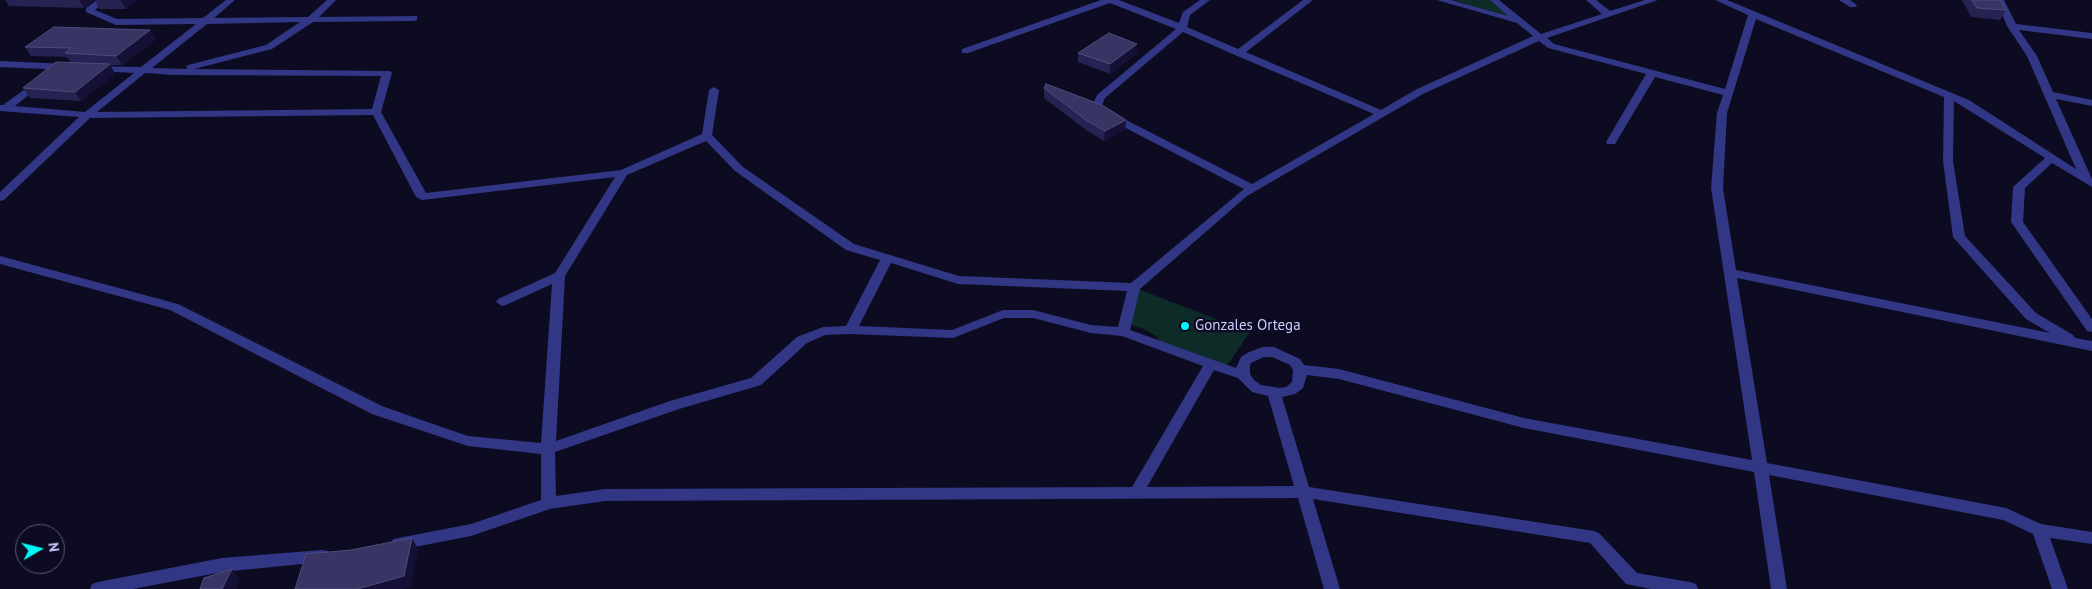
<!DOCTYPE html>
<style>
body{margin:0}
#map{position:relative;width:2092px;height:589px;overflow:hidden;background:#0d0b21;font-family:"PT Sans",sans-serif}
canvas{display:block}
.north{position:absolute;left:15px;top:524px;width:50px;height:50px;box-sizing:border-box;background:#0d0b21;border:1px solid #59587a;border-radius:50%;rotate:82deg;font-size:14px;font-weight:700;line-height:20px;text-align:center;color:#cccbff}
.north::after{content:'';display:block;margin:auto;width:18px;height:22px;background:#00f6f6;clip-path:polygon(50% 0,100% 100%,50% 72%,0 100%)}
</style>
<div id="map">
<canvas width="2092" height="589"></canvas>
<div class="north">N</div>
</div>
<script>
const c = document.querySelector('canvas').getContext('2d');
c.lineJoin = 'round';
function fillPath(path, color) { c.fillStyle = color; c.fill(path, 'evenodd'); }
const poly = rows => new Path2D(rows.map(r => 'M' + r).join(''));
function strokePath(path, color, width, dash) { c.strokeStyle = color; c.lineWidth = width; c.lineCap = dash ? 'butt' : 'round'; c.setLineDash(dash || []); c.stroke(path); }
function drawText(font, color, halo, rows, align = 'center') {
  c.font = font + ' "PT Sans",sans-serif'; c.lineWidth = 5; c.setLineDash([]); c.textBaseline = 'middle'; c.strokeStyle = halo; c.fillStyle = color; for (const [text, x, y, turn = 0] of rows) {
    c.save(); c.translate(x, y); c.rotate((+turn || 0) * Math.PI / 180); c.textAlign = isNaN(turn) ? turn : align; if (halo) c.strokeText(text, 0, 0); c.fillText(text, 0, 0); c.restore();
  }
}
fillPath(poly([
 [1454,0,1491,0,1518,21],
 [1135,288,1250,332,1226,367,1160,341,1156,336,1144,329,1126,323]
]), '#0d2c28');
fillPath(poly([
 [97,0,107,0,95,10,117,19,203,18,226,0,235,0,214,18,308,17,327,0,336,0,319,17,417,16,417,20,414,21,313,22,272,49,194,69,390,71,392,73,381,112,426,193,621,170,702,134,709,90,714,87,719,90,712,135,743,167,854,244,959,276,1131,283,1244,189,1116,123,1092,106,1097,95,1176,29,1110,3,968,53,962,53,962,49,1101,0,1119,0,1179,23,1183,12,1200,0,1210,0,1190,15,1187,27,1238,49,1303,0,1313,0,1246,52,1381,110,1415,90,1533,36,1517,23,1437,0,1451,0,1508,16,1490,0,1499,0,1541,34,1602,14,1586,0,1596,0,1610,11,1645,0,1658,0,1547,38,1554,44,1725,89,1748,15,1715,0,1727,0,1969,100,2076,169,2027,56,2007,26,1996,0,2004,0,2016,24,2092,33,2092,39,2019,30,2037,56,2053,92,2092,100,2092,106,2056,99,2092,179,2092,187,2052,163,2025,188,2023,222,2092,319,2092,332,2087,331,2011,222,2013,187,2045,158,1954,101,1953,161,1965,236,2036,313,2073,335,2075,338,2092,341,2092,351,1737,278,1767,463,2006,508,2041,524,2092,532,2092,544,2050,538,2068,589,2052,589,2033,534,2003,520,1769,475,1787,589,1771,589,1754,472,1524,428,1339,379,1307,375,1303,388,1295,394,1282,397,1309,487,1594,531,1599,533,1637,573,1690,582,1696,584,1698,589,1651,589,1626,584,1590,543,1313,499,1340,589,1324,589,1298,498,605,501,550,509,471,536,399,550,393,549,391,544,393,539,471,524,541,500,541,454,468,446,372,414,170,310,0,264,0,256,178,304,382,406,430,423,468,436,541,443,552,284,506,305,502,306,496,302,498,299,555,273,615,177,422,200,416,197,373,115,90,118,4,200,0,201,0,192,79,117,0,111,0,105,3,105,39,79,44,82,42,84,15,106,85,112,134,73,96,71,93,70,93,66,141,67,196,24,116,25,86,12,86,8,97,0],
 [1756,19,1944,97,1943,161,1953,237,2026,319,2050,333,1736,270,1723,188,1727,113,1756,19],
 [300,22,266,45,188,65,186,67,188,69,152,68,207,24,300,22],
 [1183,32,1235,55,1374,114,1252,184,1124,119,1102,105,1105,98,1183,32],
 [1539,41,1548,48,1646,74,1606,142,1607,144,1615,144,1655,77,1723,95,1717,113,1711,188,1752,460,1524,418,1339,369,1304,365,1300,359,1274,347,1263,347,1249,352,1241,357,1236,368,1130,330,1140,289,1247,196,1423,94,1539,41],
 [145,73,173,75,381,76,372,109,97,112,145,73],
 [706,141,735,171,846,250,880,260,846,326,823,327,797,337,751,378,670,401,556,441,565,276,627,175,706,141],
 [891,263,958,284,1127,291,1118,327,1091,325,1033,310,1003,310,952,330,859,326,891,263],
 [1004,318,1033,318,1091,333,1122,336,1203,366,1132,487,605,489,556,496,555,452,679,409,761,385,807,343,825,335,850,334,953,338,1004,318],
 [1264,357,1272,357,1290,365,1293,370,1292,382,1286,387,1280,388,1261,385,1254,380,1250,374,1250,366,1251,363,1264,357],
 [1214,370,1238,378,1252,392,1268,396,1294,486,1147,487,1214,370],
 [1839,0,1850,0,1857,5,1856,7,1850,7,1839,0],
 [0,61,68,64,73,67,68,70,0,67,0,61],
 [322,550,328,551,330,556,328,561,322,562,222,572,133,589,90,589,92,584,98,582,222,558,322,550]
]), '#313685');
fillPath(poly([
 [5,0,94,0,84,8,9,6],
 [95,0,138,0,126,9,100,9],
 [1962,0,2000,0,2006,10,2000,20,1971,17],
 [150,30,156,39,122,65,110,65,115,74,81,101,30,98,23,88,71,63,67,57,31,56,25,47],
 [1137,44,1137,53,1110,74,1078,62,1078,53],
 [1044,88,1126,120,1125,130,1104,141,1086,130,1044,98]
]), '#262251');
fillPath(poly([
 [79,0,94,0,84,8],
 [120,0,138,0,126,9],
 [150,30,156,39,122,65,116,56],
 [1137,44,1137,53,1110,74,1110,64],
 [110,64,115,74,81,101,75,92],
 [1126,120,1125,130,1104,141,1105,131],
 [412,538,418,549,411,587,402,589,357,589],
 [232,569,240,580,236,589,222,589]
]), '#151136');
const building = poly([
 [1972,0,2000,0,2006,10,1977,8,1972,0],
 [54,27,150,30,116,56,65,53,71,48,25,47,54,27],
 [1109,33,1137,44,1110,64,1078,53,1109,33],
 [56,62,110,64,75,92,23,88,56,62],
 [1046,84,1102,105,1126,120,1105,131,1086,120,1044,88,1046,84],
 [412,538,404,576,357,589,295,589,306,554,351,550,412,538],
 [232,569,222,589,200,589,204,578,232,569]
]);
fillPath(building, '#383464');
strokePath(building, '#4f4c7c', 1);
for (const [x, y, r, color] of [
 [1185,326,5,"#00f6f6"]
]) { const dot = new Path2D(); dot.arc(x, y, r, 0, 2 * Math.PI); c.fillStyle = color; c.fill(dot); strokePath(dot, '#0d0b21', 2); }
drawText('15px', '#cccbff', '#0d0b21', [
 ["Gonzales Ortega",1195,326]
], 'left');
</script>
